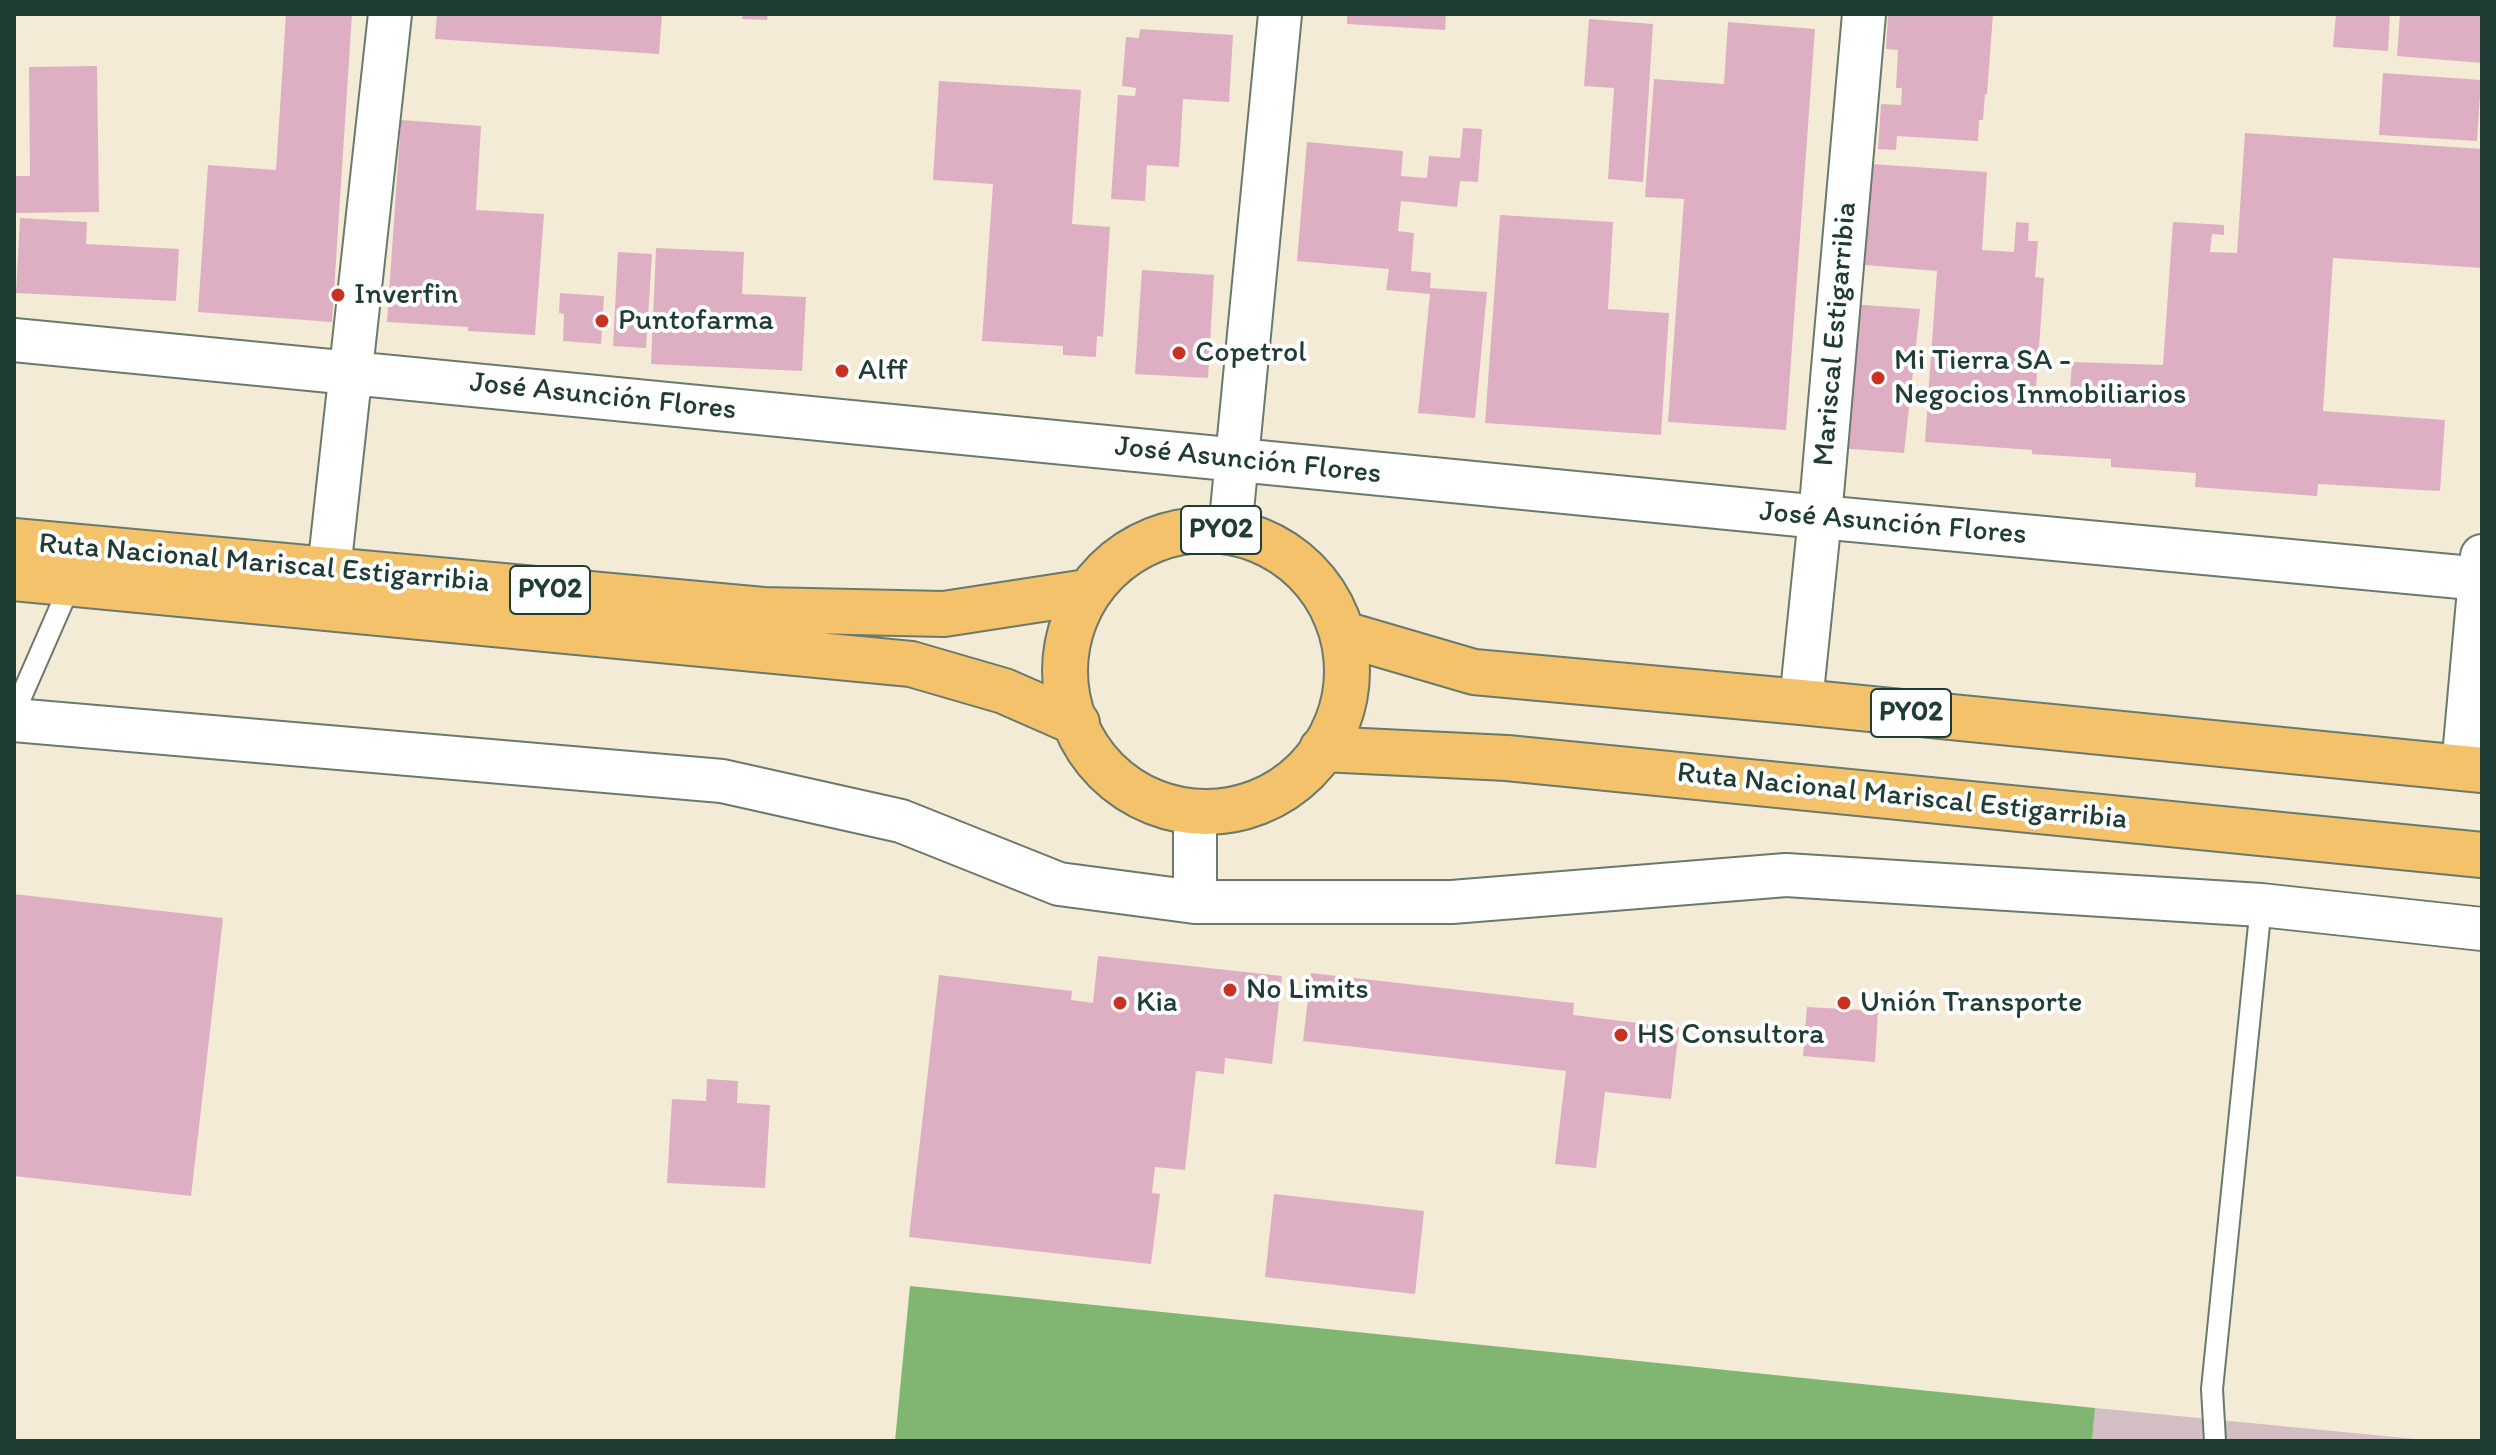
<!DOCTYPE html>
<meta charset="utf-8">
<style>
body{margin:0}
#map{position:relative;width:2496px;height:1455px;overflow:hidden;background:#f3ebd5;font-family:Itim,sans-serif}
canvas{display:block}
.frame{position:absolute;inset:0;border:16px solid #1f3d34;pointer-events:none}
</style>
<div id="map">
<canvas width="2496" height="1455"></canvas>
<div class="frame"></div>
</div>
<script>
const c = document.querySelector('canvas').getContext('2d');
c.lineJoin = 'round';
function fillPath(path, color) { c.fillStyle = color; c.fill(path, 'evenodd'); }
const poly = rows => new Path2D(rows.map(r => 'M' + r).join(''));
function strokePath(path, color, width, dash) { c.strokeStyle = color; c.lineWidth = width; c.lineCap = dash ? 'butt' : 'round'; c.setLineDash(dash || []); c.stroke(path); }
function drawText(font, color, halo, rows, align = 'center') {
  c.font = font + ' Itim,sans-serif'; c.lineWidth = 8; c.setLineDash([]); c.textBaseline = 'middle'; c.strokeStyle = halo; c.fillStyle = color; for (const [text, x, y, turn = 0] of rows) {
    c.save(); c.translate(x, y); c.rotate((+turn || 0) * Math.PI / 180); c.textAlign = isNaN(turn) ? turn : align; if (halo) c.strokeText(text, 0, 0); c.fillText(text, 0, 0); c.restore();
  }
}
fillPath(poly([
 [2095,1408,2436,1441,2092,1441]
]), '#d2bec3');
fillPath(poly([
 [910,1286,2095,1408,2092,1441,895,1441]
]), '#81b672');
fillPath(poly([
 [286,14,352,14,332,322,198,312,208,165,276,170],
 [437,14,662,14,659,54,435,39],
 [743,14,768,14,767,20,742,19],
 [1347,14,1446,14,1445,30,1347,24],
 [1888,14,1993,14,1987,94,1985,94,1983,120,1979,120,1978,141,1897,136,1896,150,1878,149,1881,104,1901,105,1902,88,1896,88,1898,50,1886,49],
 [2336,14,2390,14,2388,51,2333,47],
 [2400,14,2482,14,2482,63,2397,56],
 [1589,19,1653,24,1643,182,1608,179,1614,88,1584,86],
 [1728,22,1815,29,1786,430,1668,422,1684,199,1645,197,1654,79,1724,84],
 [1140,29,1233,35,1229,102,1183,99,1179,167,1147,165,1145,201,1111,199,1118,95,1135,96,1136,88,1122,86,1126,37,1139,38],
 [97,66,99,212,14,213,14,176,30,176,29,67],
 [2383,73,2481,80,2477,141,2379,135],
 [939,81,1081,90,1072,224,1110,227,1103,337,1097,336,1096,357,1063,355,1063,346,982,341,993,184,933,180],
 [401,120,481,126,476,210,544,214,535,335,468,331,468,327,387,322],
 [1463,128,1482,129,1478,182,1460,181,1457,207,1401,201,1398,231,1414,233,1411,271,1431,273,1430,288,1487,292,1475,418,1418,413,1430,294,1386,290,1389,269,1297,261,1307,142,1403,151,1401,176,1427,178,1429,156,1460,158],
 [2245,133,2482,149,2482,268,2333,258,2323,411,2445,420,2440,491,2318,484,2317,496,2195,487,2196,473,2111,467,2111,459,2032,454,2032,450,1925,442,1937,271,1865,265,1872,164,1987,172,1982,250,2014,252,2016,222,2029,223,2028,241,2038,241,2035,277,2044,278,2036,388,2070,390,2072,362,2163,365,2173,222,2224,225,2224,235,2212,234,2210,252,2237,253],
 [1500,215,1613,222,1608,309,1669,313,1661,435,1485,423],
 [20,218,87,222,86,244,179,249,176,301,16,293],
 [656,248,744,252,742,294,806,297,802,371,651,364],
 [618,252,652,254,646,348,613,346],
 [1142,270,1214,275,1208,378,1135,374],
 [560,293,604,296,601,344,563,341,564,314,559,313],
 [1850,304,1920,309,1904,453,1838,448],
 [14,894,223,918,191,1196,14,1176],
 [1098,956,1282,976,1272,1064,1225,1058,1224,1074,1196,1071,1185,1170,1155,1167,1152,1193,1160,1194,1151,1264,909,1237,939,975,1072,991,1071,1000,1093,1003],
 [1311,973,1574,1003,1573,1015,1679,1028,1671,1099,1605,1092,1596,1168,1555,1164,1566,1071,1303,1041],
 [1807,1007,1878,1011,1875,1062,1803,1056],
 [707,1079,738,1081,737,1103,770,1105,765,1188,667,1183,672,1099,706,1101],
 [1274,1194,1424,1211,1415,1294,1265,1277]
]), '#deafc3');
const lane = poly([
 [14,713,71,583],
 [2215,1441,2212,1389,2261,905]
]);
const street = poly([
 [14,340,1820,517,2482,579],
 [1230,531,1280,14],
 [329,570,390,14],
 [1801,702,1820,517,1864,14],
 [14,720,722,781,901,821,1059,884,1195,902,1452,902,1786,875,2261,905,2482,929],
 [2463,768,2482,556],
 [1195,902,1195,813]
]);
const highway = poly([
 '1065 671a141 141 0 1 1 282 0a141 141 0 1 1-282 0Z',
 [14,541,763,610,944,614,1087,592],
 [14,578,911,664,1004,691,1077,723],
 [1344,634,1474,672,1801,702,2482,770],
 [1322,749,1507,758,2482,855]
]);
strokePath(lane, '#697a6c', 24);
strokePath(street, '#697a6c', 46);
strokePath(highway, '#697a6c', 48);
strokePath(lane, '#fff', 20);
strokePath(street, '#fff', 42);
strokePath(highway, '#f4c26a', 44);
for (const [x, y, r, color] of [
 [338,295,8,"#c8321e"],
 [602,321,8,"#c8321e"],
 [1179,353,8,"#c8321e"],
 [842,371,8,"#c8321e"],
 [1878,378,8,"#c8321e"],
 [1230,990,8,"#c8321e"],
 [1120,1003,8,"#c8321e"],
 [1844,1003,8,"#c8321e"],
 [1621,1035,8,"#c8321e"]
]) { const dot = new Path2D(); dot.arc(x, y, r, 0, 2 * Math.PI); c.fillStyle = color; c.fill(dot); strokePath(dot, '#fff', 3); }
for (const [x, y, w] of [
 [1221,530,80],
 [550,590,80],
 [1911,713,80]
]) { const box = new Path2D(); box.roundRect(x - w / 2, y - 24, w, 48, 6); c.fillStyle = '#fff'; c.fill(box); strokePath(box, '#1f3d34', 2); }
drawText('bold 28px', '#1f3d34', null, [
 ["PY02",1221,530],
 ["PY02",550,590],
 ["PY02",1911,713]
]);
drawText('30px', '#1f3d34', '#fff', [
 ["Inverfin",354,295],
 ["Puntofarma",618,321],
 ["Copetrol",1195,353],
 ["Mi Tierra SA -",1894,361],
 ["Negocios Inmobiliarios",1894,395],
 ["Alff",858,371],
 ["No Limits",1246,990],
 ["Kia",1136,1003],
 ["Unión Transporte",1860,1003],
 ["HS Consultora",1637,1035]
], 'left');
drawText('30px', '#1f3d34', '#fff', [
 ["Mariscal Estigarribia",1836,334,-85],
 ["José Asunción Flores",603,397,6],
 ["José Asunción Flores",1248,461,6],
 ["José Asunción Flores",1893,524,5],
 ["Ruta Nacional Mariscal Estigarribia",264,564,5],
 ["Ruta Nacional Mariscal Estigarribia",1902,797,6]
]);
</script>
